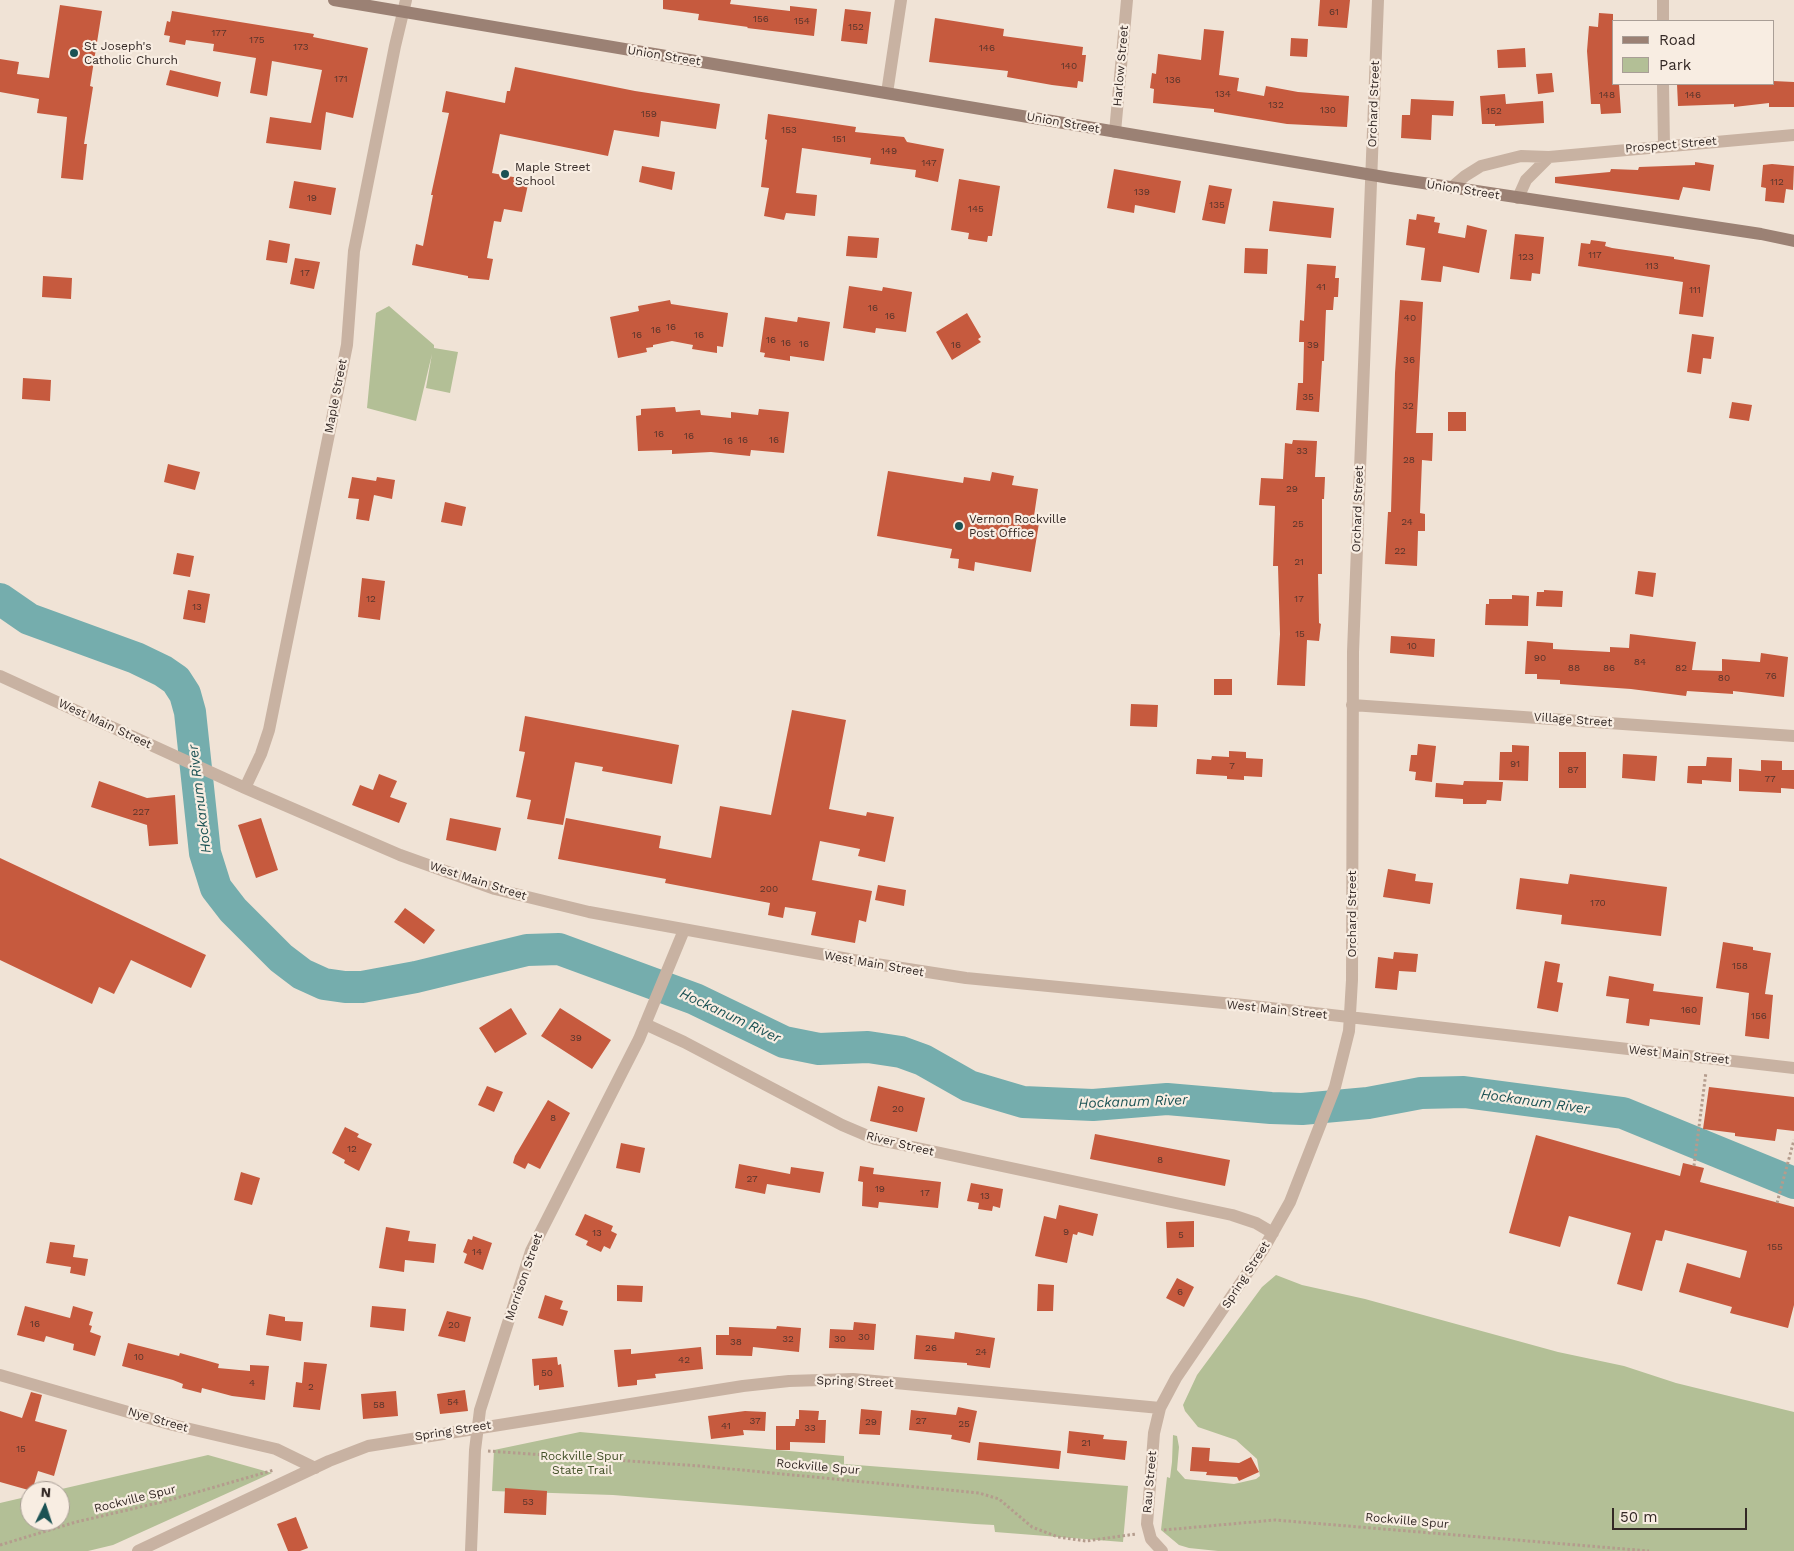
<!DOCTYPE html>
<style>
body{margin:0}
#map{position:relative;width:1794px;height:1551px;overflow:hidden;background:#f0e3d6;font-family:"Work Sans",sans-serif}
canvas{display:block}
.legend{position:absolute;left:1612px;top:20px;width:162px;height:65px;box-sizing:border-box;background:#f8ede2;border:1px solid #a99e96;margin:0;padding:6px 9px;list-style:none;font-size:15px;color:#332825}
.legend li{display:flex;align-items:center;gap:10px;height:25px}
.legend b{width:25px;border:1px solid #a99e96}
.north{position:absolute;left:20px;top:1481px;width:50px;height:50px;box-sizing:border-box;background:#f8ede2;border:1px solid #a99e96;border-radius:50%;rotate:4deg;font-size:14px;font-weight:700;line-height:20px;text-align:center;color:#332825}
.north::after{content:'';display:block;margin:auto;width:18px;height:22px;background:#1b5254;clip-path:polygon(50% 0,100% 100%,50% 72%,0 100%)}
.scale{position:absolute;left:1612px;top:1508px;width:135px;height:22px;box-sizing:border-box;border:2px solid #332825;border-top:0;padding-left:6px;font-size:15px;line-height:18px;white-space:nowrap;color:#332825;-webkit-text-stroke:4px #f8ede2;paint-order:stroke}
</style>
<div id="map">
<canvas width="1794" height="1551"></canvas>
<ul class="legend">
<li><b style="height:6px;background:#9b8174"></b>Road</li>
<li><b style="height:14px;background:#b3bf96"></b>Park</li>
</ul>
<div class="north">N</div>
<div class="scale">50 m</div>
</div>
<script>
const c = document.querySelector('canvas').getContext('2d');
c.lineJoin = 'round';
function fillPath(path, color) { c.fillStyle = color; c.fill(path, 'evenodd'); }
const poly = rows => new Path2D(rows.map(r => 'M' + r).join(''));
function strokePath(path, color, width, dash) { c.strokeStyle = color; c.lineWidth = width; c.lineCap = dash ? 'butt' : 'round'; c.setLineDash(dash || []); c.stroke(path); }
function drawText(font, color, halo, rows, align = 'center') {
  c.font = font + ' "Work Sans",sans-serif'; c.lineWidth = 4.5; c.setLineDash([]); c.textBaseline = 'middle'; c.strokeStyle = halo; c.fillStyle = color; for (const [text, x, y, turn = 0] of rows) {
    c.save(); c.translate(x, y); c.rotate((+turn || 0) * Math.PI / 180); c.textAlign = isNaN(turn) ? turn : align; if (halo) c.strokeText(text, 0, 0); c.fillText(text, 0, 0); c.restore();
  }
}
fillPath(poly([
 [389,306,434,345,434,348,458,352,450,393,426,388,432,354,416,421,367,408,376,313],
 [1276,1275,1302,1285,1365,1299,1558,1352,1624,1366,1676,1383,1794,1412,1794,1551,1218,1551,1189,1548,1179,1545,1161,1530,1167,1477,1170,1478,1172,1462,1173,1435,1177,1436,1179,1447,1177,1470,1185,1479,1234,1484,1256,1479,1260,1476,1257,1459,1236,1440,1198,1427,1185,1411,1183,1405,1197,1375,1262,1287],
 [580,1432,844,1456,844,1464,1128,1486,1123,1542,995,1532,994,1525,975,1524,613,1495,492,1491,494,1450],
 [208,1455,272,1473,113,1545,88,1551,0,1551,0,1503,30,1496,30,1521,60,1521,60,1491,53,1491]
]), '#b3bf96');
strokePath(poly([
 [0,599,29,619,136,658,163,671,176,680,185,694,190,712,205,853,216,888,233,910,281,958,302,974,324,984,345,987,362,987,416,977,527,950,559,949,695,999,784,1042,819,1049,868,1047,901,1052,923,1060,969,1086,1023,1102,1093,1105,1167,1099,1271,1108,1302,1109,1368,1103,1421,1093,1464,1092,1623,1113,1794,1183]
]), '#75adad', 32);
fillPath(poly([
 [663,0,731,0,730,4,790,11,790,6,817,9,814,36,747,28,748,27,698,20,699,14,663,9],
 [1320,0,1350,0,1347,28,1318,26],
 [60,5,102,11,90,86,93,87,84,144,87,144,83,180,61,178,67,117,37,113,39,99,0,92,0,59,19,62,17,74,49,78],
 [845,9,871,12,867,44,841,41],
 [172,11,314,34,313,37,368,48,353,118,326,112,321,150,266,143,270,117,311,123,322,70,272,61,267,96,250,93,256,58,213,51,214,44,186,40,185,45,169,42,170,36,164,35,167,21,170,22],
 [1599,13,1613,14,1613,84,1619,84,1621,113,1601,114,1600,104,1591,104,1587,51,1589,26,1598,27],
 [935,18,1004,29,1003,36,1083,47,1082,55,1086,55,1083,82,1078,81,1077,88,1052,85,1007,77,1008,71,929,62],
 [1204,29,1224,31,1219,75,1239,78,1237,91,1264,96,1266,86,1298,92,1349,96,1347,127,1287,124,1214,112,1214,109,1153,103,1154,89,1150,88,1152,73,1156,74,1158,54,1201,60],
 [1291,38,1308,39,1307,57,1290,56],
 [1525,48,1526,67,1498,68,1497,50],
 [515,67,635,91,720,104,716,129,661,121,659,137,614,130,608,156,500,134,492,173,529,180,522,212,504,209,501,222,494,221,487,258,493,259,489,280,468,278,468,276,412,265,416,244,423,246,433,195,431,195,449,113,442,112,446,91,505,103,507,91,510,91],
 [170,70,221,82,218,97,166,85],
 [1552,73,1554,92,1538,94,1536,74],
 [1773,81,1794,82,1794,107,1769,107,1769,103,1734,107,1734,104,1678,106,1677,84,1773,84],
 [1505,94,1506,104,1543,101,1544,123,1495,126,1495,124,1482,124,1480,96],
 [1411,99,1454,101,1453,116,1432,115,1431,140,1401,138,1402,115,1410,115],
 [768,114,856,127,855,132,904,137,907,142,944,149,938,182,915,177,916,170,870,164,871,158,802,148,796,193,817,195,815,216,786,213,784,220,764,216,769,188,761,187,767,140,765,139],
 [1695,162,1714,165,1710,191,1683,187,1679,200,1555,183,1555,177,1610,172,1611,169,1638,170,1639,167,1695,165],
 [1772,164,1794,166,1793,190,1786,189,1784,203,1765,201,1766,188,1761,187,1763,165],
 [642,166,675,172,672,190,639,182],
 [1114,169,1181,181,1175,213,1135,205,1134,213,1107,208],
 [959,179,1000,186,992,236,988,236,987,242,968,239,969,233,951,230],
 [294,181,336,188,331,215,289,208],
 [1209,185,1232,189,1225,224,1202,220],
 [1273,201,1334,208,1331,238,1269,231],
 [1417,214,1435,217,1434,222,1440,223,1438,233,1465,238,1467,225,1487,230,1479,273,1443,266,1441,282,1421,280,1425,248,1406,245,1409,219,1416,220],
 [1515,234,1544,237,1540,274,1532,273,1531,281,1510,279],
 [848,236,879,238,877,258,846,256],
 [269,240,290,244,287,263,266,260],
 [1591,240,1606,242,1605,246,1612,248,1674,257,1674,259,1710,265,1703,317,1679,314,1683,282,1578,266,1581,243,1590,244],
 [1245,248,1268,249,1267,274,1244,273],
 [295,258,320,262,314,289,290,284],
 [1307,264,1336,266,1335,278,1339,278,1338,297,1334,297,1333,310,1326,310,1324,361,1322,361,1319,412,1296,410,1298,383,1303,383,1304,342,1299,342,1300,320,1304,321],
 [43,276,72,278,71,299,42,297],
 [849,286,882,291,883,287,912,292,906,332,876,328,875,333,843,328],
 [670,300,671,304,728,313,723,347,717,346,717,353,692,349,693,345,672,341,653,345,653,347,646,348,647,352,618,358,610,317,639,311,638,306],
 [1400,300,1423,302,1416,433,1433,433,1432,461,1422,460,1420,513,1425,514,1425,531,1418,531,1417,566,1385,564,1388,512,1391,512,1395,373],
 [967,313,981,337,978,339,981,342,952,360,936,332],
 [765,317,797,322,798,317,830,322,824,361,790,356,790,361,764,357,765,353,760,352],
 [1692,334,1714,337,1711,359,1703,358,1701,374,1687,372],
 [23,378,51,380,50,401,22,399],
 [1732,402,1752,405,1749,421,1729,418],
 [675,407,676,412,700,410,701,415,731,418,731,412,758,415,759,409,789,412,784,453,751,450,750,456,711,452,672,454,672,450,638,451,636,416,641,415,641,409],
 [1448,412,1466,412,1466,431,1448,431],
 [1293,440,1317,441,1315,477,1325,477,1324,499,1322,499,1322,574,1318,574,1319,623,1321,624,1319,641,1307,640,1305,686,1277,685,1280,634,1278,566,1273,566,1275,506,1259,505,1261,478,1283,479,1285,443,1292,444],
 [168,464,200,472,195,490,164,482],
 [888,471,963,483,964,477,990,481,992,472,1014,476,1012,485,1038,489,1034,516,1040,517,1031,572,975,562,974,571,958,568,959,559,950,558,952,549,877,536],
 [352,477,376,481,377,477,395,480,392,499,374,495,369,521,356,519,359,499,348,498],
 [445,502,466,507,462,526,441,522],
 [177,553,194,556,190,577,173,574],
 [1638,571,1656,573,1653,597,1635,594],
 [362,578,385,581,380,620,358,617],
 [188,590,210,594,205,623,183,619],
 [1544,590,1563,591,1562,607,1536,606,1537,592,1544,592],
 [1512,595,1529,596,1528,626,1485,625,1486,604,1489,604,1489,599,1512,599],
 [1630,634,1696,642,1692,670,1722,671,1722,659,1760,662,1761,653,1788,657,1784,697,1733,691,1733,694,1687,691,1686,696,1631,689,1560,684,1560,680,1537,679,1537,674,1525,674,1527,641,1553,643,1553,649,1610,652,1610,647,1629,648],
 [1391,636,1435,639,1434,657,1390,653],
 [1214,679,1232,679,1232,695,1214,695],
 [1131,704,1158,705,1157,727,1130,726],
 [792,710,846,720,829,809,866,816,867,812,894,817,885,862,858,856,860,849,820,841,812,880,872,891,866,922,859,920,855,943,811,935,816,912,785,907,783,918,768,915,770,903,665,883,666,879,558,859,566,818,661,836,659,848,711,858,720,806,771,815],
 [525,716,679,745,672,784,602,771,603,767,575,762,563,825,527,819,531,800,516,797,525,752,519,751],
 [1418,744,1436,746,1432,782,1415,780,1416,772,1409,771,1411,755,1417,755],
 [1512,745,1529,746,1528,781,1499,780,1500,752,1512,752],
 [1229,751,1246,752,1246,758,1263,759,1262,777,1244,776,1244,780,1227,779,1227,776,1196,774,1197,759,1211,760,1212,756,1229,757],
 [1559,752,1586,752,1586,788,1559,788],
 [1623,754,1657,756,1655,781,1622,778],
 [1707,757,1732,758,1731,782,1702,780,1702,784,1687,783,1688,766,1706,766],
 [1761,760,1782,761,1782,770,1794,770,1794,789,1781,788,1781,793,1739,791,1739,769,1761,771],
 [379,774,397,781,390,797,407,803,399,823,352,805,360,785,373,790],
 [99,781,147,798,175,795,178,844,149,846,147,825,91,807],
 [1464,781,1503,782,1501,801,1487,800,1486,804,1463,804,1463,799,1435,797,1436,783,1463,785],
 [261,818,278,870,256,878,238,825],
 [450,818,501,828,496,851,446,840],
 [0,858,206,955,191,988,131,960,114,994,99,987,92,1004,0,960],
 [1388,869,1416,874,1415,881,1433,883,1430,904,1383,897],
 [1570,874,1667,887,1661,936,1561,924,1562,915,1516,909,1520,878,1568,884],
 [878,885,906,890,904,906,875,900],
 [405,908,435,930,424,944,394,922],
 [1723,942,1753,947,1753,950,1771,953,1765,994,1773,995,1769,1039,1745,1036,1749,993,1716,988],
 [1394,952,1418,954,1416,972,1399,971,1397,990,1375,988,1378,957,1393,959],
 [1545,961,1560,964,1557,982,1563,983,1558,1012,1537,1008],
 [1609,976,1654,984,1653,991,1703,997,1700,1025,1650,1019,1649,1026,1626,1023,1629,999,1606,996],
 [511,1008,527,1034,495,1053,479,1028],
 [560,1008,611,1040,592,1069,541,1036],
 [487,1086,503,1092,494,1112,478,1105],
 [878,1086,925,1098,917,1132,870,1121],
 [1709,1087,1794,1097,1794,1131,1777,1129,1775,1141,1735,1136,1735,1133,1703,1129],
 [548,1100,570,1113,540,1169,528,1163,525,1169,513,1163,515,1156],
 [345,1127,359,1134,357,1137,372,1144,359,1171,344,1163,345,1160,332,1153],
 [1095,1134,1230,1160,1225,1186,1090,1159],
 [1536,1135,1680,1176,1683,1163,1704,1168,1700,1182,1794,1207,1794,1305,1788,1328,1730,1313,1732,1307,1679,1292,1687,1263,1740,1278,1747,1251,1665,1230,1662,1241,1656,1240,1642,1291,1617,1284,1631,1233,1569,1216,1560,1247,1509,1233],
 [621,1143,645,1148,640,1173,616,1168],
 [739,1164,790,1174,791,1167,824,1172,820,1193,767,1184,765,1194,735,1188],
 [860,1166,874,1168,873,1174,941,1182,938,1208,879,1202,878,1208,862,1206,863,1182,858,1181],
 [241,1172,260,1178,252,1205,234,1200],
 [971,1183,1003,1189,1000,1208,993,1206,992,1211,978,1209,979,1203,967,1201],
 [1059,1205,1098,1214,1093,1236,1078,1232,1077,1235,1073,1234,1067,1263,1035,1256,1044,1216,1056,1219],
 [585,1214,613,1226,611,1231,617,1234,610,1249,604,1246,601,1252,586,1245,588,1241,575,1235],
 [1194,1221,1194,1247,1167,1248,1166,1222],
 [386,1227,410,1231,408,1241,436,1244,434,1263,405,1260,404,1272,379,1268],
 [473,1236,492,1243,483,1270,464,1263,467,1254,463,1252,468,1239,472,1240],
 [50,1242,75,1245,73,1257,88,1259,85,1276,70,1273,71,1267,46,1263],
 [1177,1278,1194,1287,1184,1307,1166,1298],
 [1038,1284,1054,1285,1053,1311,1037,1311],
 [617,1285,643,1286,642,1302,617,1301],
 [545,1295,563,1301,560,1309,568,1311,563,1326,538,1318],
 [25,1306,70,1318,73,1306,93,1312,89,1325,92,1326,90,1332,101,1336,95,1356,73,1350,74,1344,46,1336,44,1342,17,1335],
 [372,1306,406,1309,404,1331,370,1327],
 [447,1311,471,1317,465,1342,438,1336],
 [269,1314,285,1317,285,1321,303,1322,301,1341,266,1335],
 [854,1322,876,1324,874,1350,829,1348,830,1329,853,1330],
 [777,1326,801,1328,799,1352,753,1347,752,1356,716,1355,716,1335,729,1335,729,1327,776,1329],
 [955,1332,995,1338,990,1368,967,1365,967,1363,914,1359,916,1335,954,1339],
 [128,1343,179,1356,180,1353,219,1364,218,1368,250,1371,250,1365,269,1366,265,1400,232,1396,202,1388,201,1393,182,1388,183,1384,173,1380,122,1366],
 [701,1347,703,1369,655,1374,656,1378,637,1380,637,1385,618,1387,614,1350,631,1349,631,1354],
 [557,1357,558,1365,561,1364,564,1387,539,1390,539,1385,534,1386,532,1359],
 [304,1362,327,1364,320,1410,293,1407,296,1382,302,1383],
 [465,1390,468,1411,440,1414,437,1394],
 [396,1391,398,1416,363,1419,361,1394],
 [31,1392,42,1395,35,1421,67,1430,54,1476,38,1471,32,1491,0,1482,0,1411,22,1418],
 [958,1407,977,1411,970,1443,951,1439,952,1435,909,1430,911,1410,956,1415],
 [861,1409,882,1411,880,1435,859,1434],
 [799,1410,819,1411,818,1420,826,1420,825,1443,790,1442,790,1450,776,1450,776,1426,795,1426,796,1419,799,1419],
 [745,1411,766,1412,765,1431,743,1430,744,1435,711,1439,708,1416],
 [1069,1431,1104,1435,1103,1439,1127,1441,1125,1460,1067,1453],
 [979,1442,1061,1451,1059,1469,977,1460],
 [1192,1447,1210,1448,1209,1461,1239,1463,1251,1457,1259,1472,1239,1481,1237,1477,1206,1475,1207,1472,1190,1471],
 [505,1488,547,1491,546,1515,504,1513],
 [296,1517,308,1548,300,1551,288,1551,277,1524]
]), '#c65a3e');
strokePath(poly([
 [1694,1166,1706,1072],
 [1777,1203,1794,1140],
 [488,1451,700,1466,979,1493,999,1499,1032,1527,1058,1537,1086,1541,1136,1534],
 [1164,1530,1275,1520,1649,1551],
 [0,1545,76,1522,166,1501,274,1470]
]), '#b49c8d', 3, [2.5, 2.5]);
strokePath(poly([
 [1663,0,1663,21],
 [1663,84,1664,146],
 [887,93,901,0],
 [1115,132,1127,0],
 [1451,188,1465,176,1481,166,1521,156,1549,157,1794,135],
 [1518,198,1526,180,1549,157],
 [0,676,245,788,400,855,495,889,589,912,876,964,966,978,1244,1005,1794,1068],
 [1352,705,1794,736],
 [245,788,261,754,269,730,347,345,354,251,395,46,406,0],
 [645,1024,684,1042,842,1125,875,1139,1232,1215,1256,1223,1273,1233],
 [0,1375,173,1425,276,1449,315,1468],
 [138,1551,329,1461,368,1446,743,1386,789,1381,853,1379,1160,1408],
 [471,1551,475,1450,480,1410,531,1251,639,1039,684,930],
 [1162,1551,1151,1539,1147,1524,1154,1433,1160,1408,1176,1378,1263,1250,1290,1202,1335,1087,1349,1031,1352,980,1353,652,1378,0]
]), '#c8b2a2', 12);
strokePath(poly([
 [334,0,1390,178,1761,234,1794,241]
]), '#9b8174', 12);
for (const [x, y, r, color] of [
 [74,53,5,"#1b5254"],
 [505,174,5,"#1b5254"],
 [959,526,5,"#1b5254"]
]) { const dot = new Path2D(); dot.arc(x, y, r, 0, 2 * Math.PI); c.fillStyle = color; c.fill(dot); strokePath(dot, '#f8ede2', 2); }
drawText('10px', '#58342b', null, [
 ["61",1334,12],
 ["156",761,19],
 ["154",802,21],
 ["152",856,27],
 ["177",219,33],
 ["175",257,40],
 ["173",301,47],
 ["146",987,48],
 ["140",1069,66],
 ["171",341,79],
 ["136",1173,80],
 ["134",1223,94],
 ["148",1607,95],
 ["146",1693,95],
 ["132",1276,105],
 ["130",1328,110],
 ["152",1494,111],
 ["159",649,114],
 ["153",789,130],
 ["151",839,139],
 ["149",889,151],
 ["147",929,163],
 ["112",1777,182],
 ["139",1142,192],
 ["19",312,198],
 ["135",1217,205],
 ["145",976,209],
 ["117",1595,255],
 ["123",1526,257],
 ["113",1652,266],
 ["17",305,273],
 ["41",1321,287],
 ["111",1695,290],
 ["16",873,308],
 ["16",890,316],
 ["40",1410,318],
 ["16",671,327],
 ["16",656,330],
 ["16",637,335],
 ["16",699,335],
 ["16",771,340],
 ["16",786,343],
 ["16",804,344],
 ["16",956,345],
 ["39",1313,345],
 ["36",1409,360],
 ["35",1308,397],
 ["32",1408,406],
 ["16",659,434],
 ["16",689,436],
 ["16",743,440],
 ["16",774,440],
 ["16",728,441],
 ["33",1302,451],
 ["28",1409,460],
 ["29",1292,489],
 ["24",1407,522],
 ["25",1298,524],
 ["22",1400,551],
 ["21",1299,562],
 ["12",371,599],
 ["17",1299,599],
 ["13",197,607],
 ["15",1300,634],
 ["10",1412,646],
 ["90",1540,658],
 ["84",1640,662],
 ["88",1574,668],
 ["86",1609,668],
 ["82",1681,668],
 ["76",1771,676],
 ["80",1724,678],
 ["91",1515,764],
 ["7",1232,766],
 ["87",1573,770],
 ["77",1770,779],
 ["227",141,812],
 ["200",769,889],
 ["170",1598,903],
 ["158",1740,966],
 ["160",1689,1010],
 ["156",1759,1016],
 ["39",576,1038],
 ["20",898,1109],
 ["8",553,1118],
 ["12",352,1149],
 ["8",1160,1160],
 ["27",752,1179],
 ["19",880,1189],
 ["17",925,1193],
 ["13",985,1196],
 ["9",1066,1232],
 ["13",597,1233],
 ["5",1181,1235],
 ["155",1775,1247],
 ["14",477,1252],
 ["6",1180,1292],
 ["16",35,1324],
 ["20",454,1325],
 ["30",864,1337],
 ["32",788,1339],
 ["30",840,1339],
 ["38",736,1342],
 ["26",931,1348],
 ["24",981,1352],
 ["10",139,1357],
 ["42",684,1360],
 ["50",547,1373],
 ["4",252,1383],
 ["2",311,1387],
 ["54",453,1402],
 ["58",379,1405],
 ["37",755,1421],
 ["27",921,1421],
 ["29",871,1422],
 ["25",964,1424],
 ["41",726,1426],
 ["33",810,1428],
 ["21",1086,1443],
 ["15",21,1449],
 ["53",528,1502]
]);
drawText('12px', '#332825', '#f8ede2', [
 ["St Joseph's",84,46],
 ["Catholic Church",84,60],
 ["Maple Street",515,167],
 ["School",515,181],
 ["Vernon Rockville",969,519],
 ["Post Office",969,533]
], 'left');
drawText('12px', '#332825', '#f8ede2', [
 ["Union Street",664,56,9],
 ["Harlow Street",1121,66,-85],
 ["Orchard Street",1374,104,-88],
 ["Union Street",1063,123,10],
 ["Prospect Street",1671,145,-5],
 ["Union Street",1463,190,9],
 ["Maple Street",336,396,-79],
 ["Orchard Street",1358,509,-88],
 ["Village Street",1573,720,4],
 ["West Main Street",105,724,25],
 ["West Main Street",478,881,18],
 ["Orchard Street",1352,914,-90],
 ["West Main Street",874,964,10],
 ["West Main Street",1277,1010,6],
 ["West Main Street",1679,1055,6],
 ["River Street",900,1144,14],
 ["Spring Street",1246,1275,-57],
 ["Morrison Street",524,1277,-71],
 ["Spring Street",855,1382,2],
 ["Nye Street",158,1420,16],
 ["Spring Street",453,1431,-9],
 ["Rockville Spur",818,1467,5],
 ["Rau Street",1150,1482,-85],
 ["Rockville Spur",135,1499,-14],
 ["Rockville Spur",1407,1521,5]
]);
drawText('12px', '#435128', '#f8ede2', [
 ["Rockville Spur",582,1456],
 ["State Trail",582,1470]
]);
drawText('italic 14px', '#1b5254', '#f8ede2', [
 ["Hockanum River",200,799,-97],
 ["Hockanum River",730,1016,25],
 ["Hockanum River",1133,1102,-2],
 ["Hockanum River",1535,1102,8]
]);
</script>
